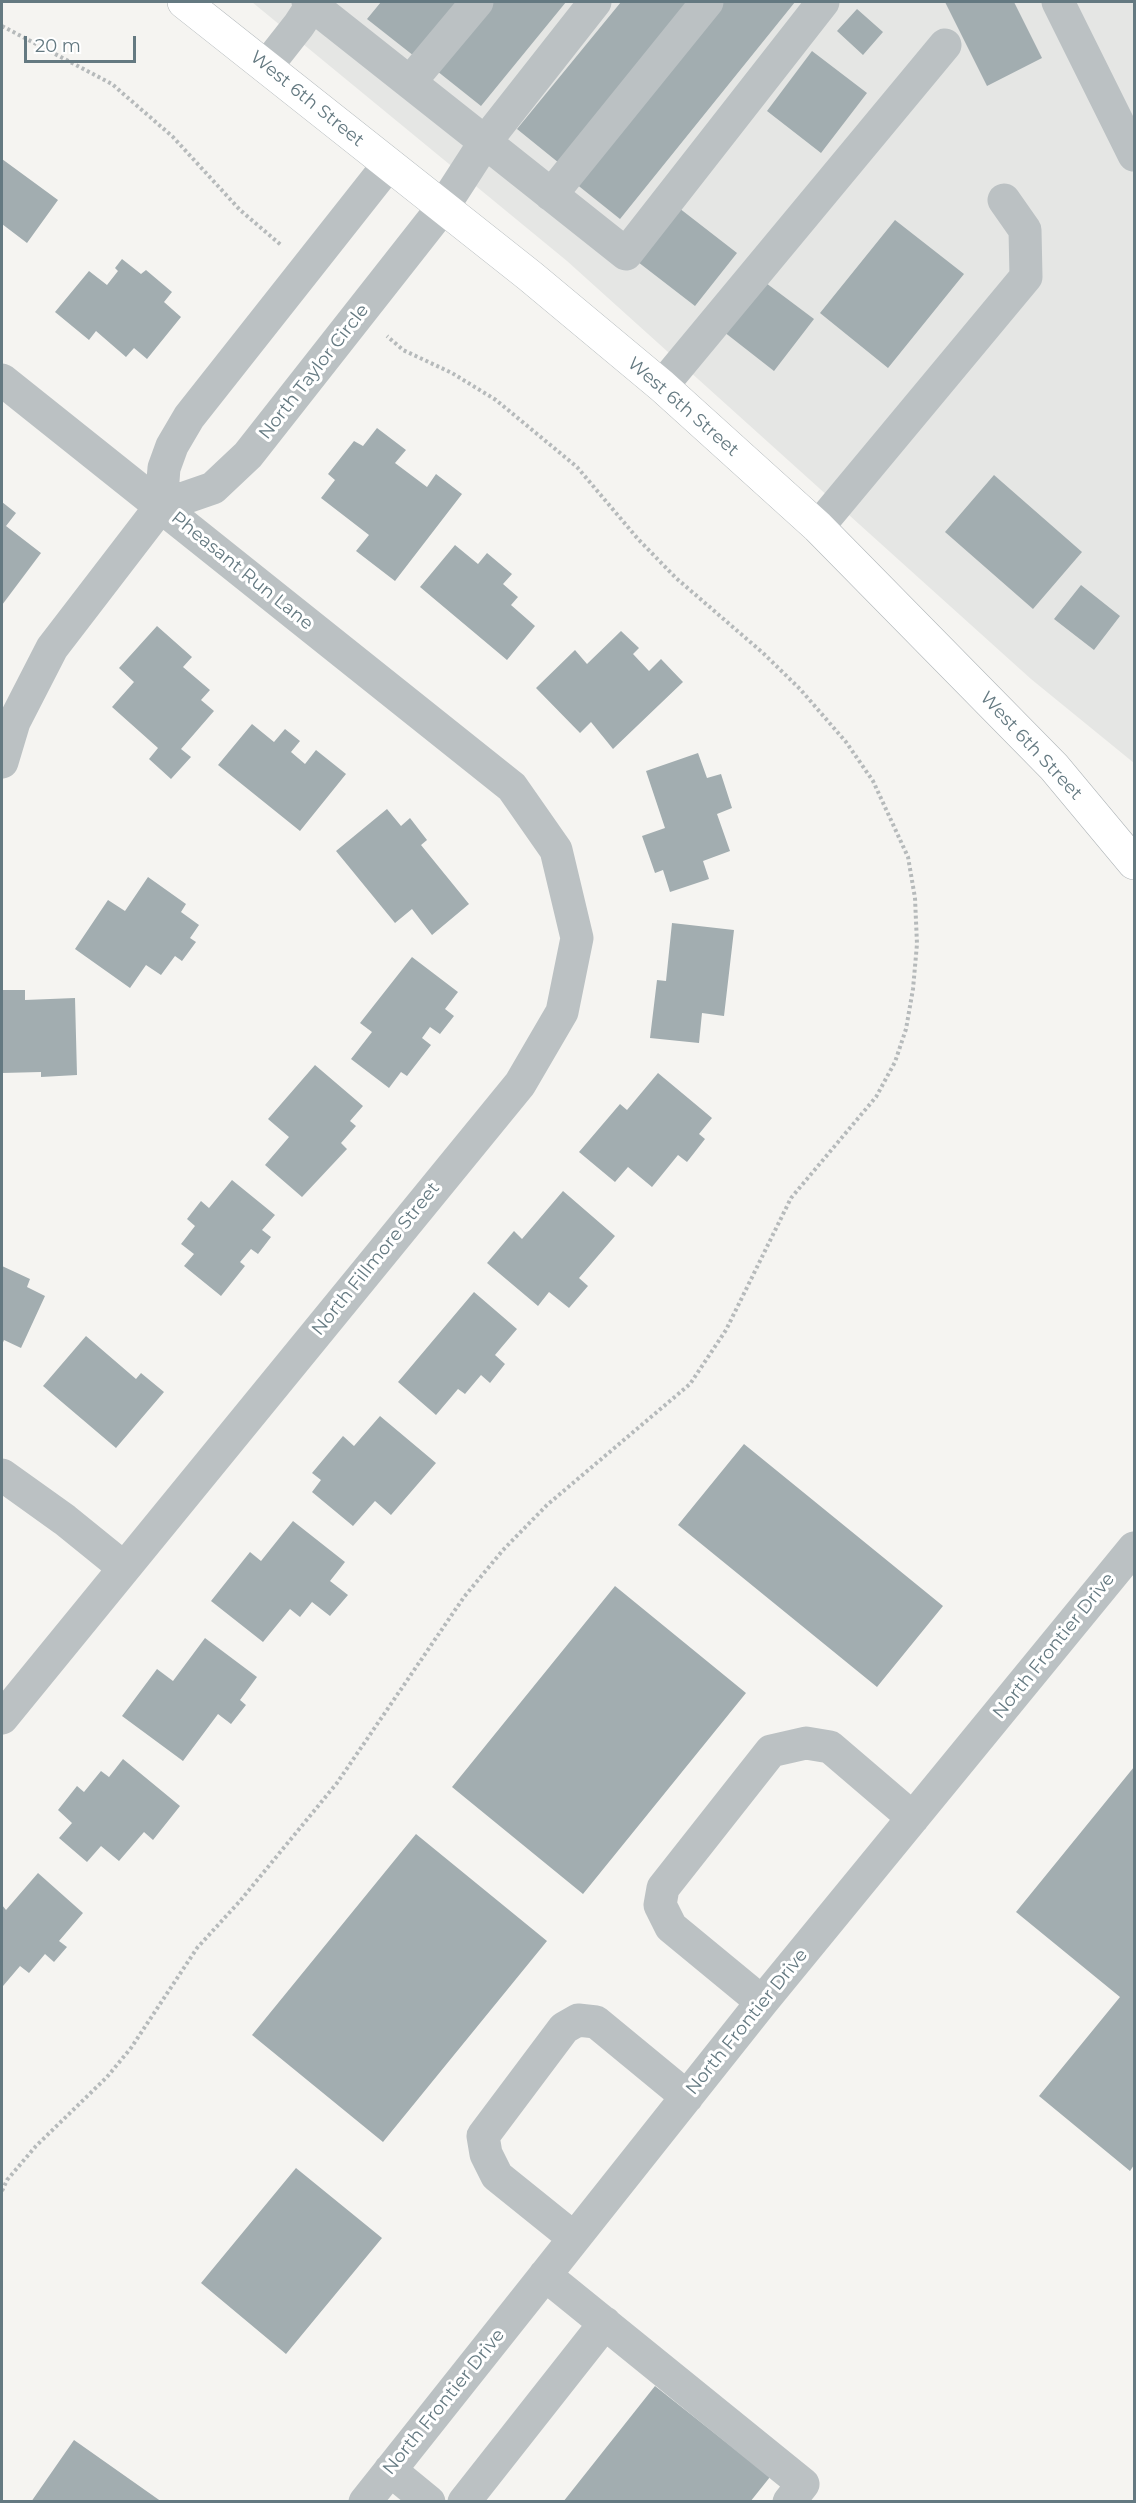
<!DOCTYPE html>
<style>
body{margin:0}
#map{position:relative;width:1136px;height:2503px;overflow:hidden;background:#f5f4f1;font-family:Montserrat,sans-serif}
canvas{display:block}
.frame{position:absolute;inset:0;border:3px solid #647981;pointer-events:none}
.scale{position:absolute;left:24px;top:36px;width:112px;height:27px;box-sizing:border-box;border:3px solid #647981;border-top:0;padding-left:8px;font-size:18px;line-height:21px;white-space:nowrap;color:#647981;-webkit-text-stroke:4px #fff;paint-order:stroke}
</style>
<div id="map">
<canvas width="1136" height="2503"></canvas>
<div class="frame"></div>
<div class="scale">20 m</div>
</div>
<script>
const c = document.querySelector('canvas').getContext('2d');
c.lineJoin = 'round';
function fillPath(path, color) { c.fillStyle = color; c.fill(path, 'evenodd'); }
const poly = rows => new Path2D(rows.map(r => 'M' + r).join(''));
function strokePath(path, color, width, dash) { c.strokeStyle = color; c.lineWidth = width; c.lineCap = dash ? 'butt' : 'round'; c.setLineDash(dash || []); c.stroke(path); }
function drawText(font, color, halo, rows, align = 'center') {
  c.font = font + ' Montserrat,sans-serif'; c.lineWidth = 6; c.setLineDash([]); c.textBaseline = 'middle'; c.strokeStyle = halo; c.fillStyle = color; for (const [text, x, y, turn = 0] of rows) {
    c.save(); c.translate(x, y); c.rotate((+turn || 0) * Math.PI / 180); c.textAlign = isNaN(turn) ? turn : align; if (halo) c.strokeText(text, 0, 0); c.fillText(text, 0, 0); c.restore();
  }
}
fillPath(poly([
 [252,2,1134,2,1134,763,1031,679,567,261]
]), '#e5e6e4');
fillPath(poly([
 [381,2,458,2,414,56,367,19],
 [494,2,566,2,481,106,437,71],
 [621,2,690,2,559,163,517,129],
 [722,2,795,2,620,219,575,183],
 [945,2,1014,2,1042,58,987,86],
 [857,9,883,32,863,55,837,31],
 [812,51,867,93,821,153,767,111],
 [2,159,58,200,27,243,2,224],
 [679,208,737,253,695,306,638,262],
 [895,220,964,274,888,368,820,313],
 [122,259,141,274,146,270,172,292,164,302,181,317,147,359,134,348,126,357,96,331,89,340,55,312,89,271,107,285,118,271,115,268],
 [758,277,814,319,774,371,719,328],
 [377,428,406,450,395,463,427,487,436,474,462,494,395,581,356,551,369,535,321,498,335,480,328,474,354,441,363,446],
 [994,475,1082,552,1033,609,945,532],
 [2,502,16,513,6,526,41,553,2,605],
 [455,545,478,564,487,553,512,574,503,584,518,597,511,605,535,626,507,660,420,587],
 [1081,585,1120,616,1094,650,1054,619],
 [157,626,192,657,183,667,210,690,201,700,214,711,181,749,191,757,171,779,149,759,158,748,112,707,134,682,119,668],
 [621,631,639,648,633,654,649,671,661,659,683,682,613,749,591,722,580,733,536,688,575,650,587,664],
 [252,724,274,742,285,729,300,741,291,752,305,764,316,750,346,774,300,831,218,765],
 [698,753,707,778,721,774,732,808,717,814,730,851,703,861,709,879,670,892,663,870,655,873,642,836,665,828,646,771],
 [387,809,401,826,410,818,427,840,421,845,469,904,432,935,412,909,395,923,336,851],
 [148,877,186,904,181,912,199,925,190,938,196,942,182,961,175,956,161,975,146,965,130,988,75,949,108,900,125,911],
 [672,923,734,930,724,1016,702,1013,699,1043,650,1038,657,980,666,981],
 [412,957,458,992,445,1009,454,1016,440,1034,430,1027,422,1038,431,1045,407,1076,401,1072,389,1088,351,1059,372,1032,360,1023],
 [2,990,25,990,25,1000,75,998,77,1075,41,1077,41,1072,2,1073],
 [315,1065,363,1106,350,1121,356,1126,341,1143,347,1149,302,1197,265,1165,289,1137,268,1119],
 [658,1073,712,1118,699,1134,705,1139,687,1162,678,1155,652,1187,628,1167,615,1182,579,1152,620,1104,627,1110],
 [232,1180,275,1215,262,1230,271,1237,258,1254,251,1249,240,1262,245,1266,221,1296,184,1266,194,1254,181,1244,195,1226,187,1219,201,1201,209,1208],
 [563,1191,615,1236,579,1278,588,1286,569,1308,549,1292,538,1306,487,1263,514,1231,522,1239],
 [2,1266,30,1279,27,1287,45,1296,21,1348,4,1340,2,1345],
 [474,1292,517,1329,495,1355,505,1364,490,1383,481,1375,465,1394,458,1389,436,1415,398,1382],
 [86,1336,136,1379,141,1373,164,1392,116,1448,43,1386],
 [380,1416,436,1463,391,1515,375,1501,353,1526,312,1492,321,1480,312,1473,343,1436,354,1446],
 [744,1444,943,1606,877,1687,678,1525],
 [293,1521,345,1562,330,1581,348,1595,330,1616,312,1602,300,1617,290,1609,263,1642,211,1601,250,1552,261,1561],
 [615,1586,746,1693,583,1894,452,1787],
 [205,1638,257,1677,240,1700,246,1705,231,1724,218,1714,183,1761,122,1716,157,1669,173,1681],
 [123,1759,180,1806,153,1840,144,1832,119,1861,101,1846,87,1862,59,1838,72,1823,58,1810,77,1786,84,1792,101,1771,109,1777],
 [1134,1767,1134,2165,1130,2171,1039,2096,1120,1997,1016,1912],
 [416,1834,547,1941,383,2142,252,2035],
 [38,1873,83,1913,59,1941,67,1947,54,1962,45,1954,29,1973,20,1966,3,1986,2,1905,6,1910],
 [296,2168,382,2238,286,2354,201,2283],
 [655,2386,770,2477,750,2502,563,2502],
 [74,2440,162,2502,31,2502]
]), '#a2adb0');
const major = poly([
 [184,2,530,276,662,386,818,527,1054,767,1134,863]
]);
strokePath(major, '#afb5b8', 34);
strokePath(poly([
 [2,26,112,84,173,137,240,210,281,245],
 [2,2191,7,2180,36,2146,107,2077,131,2048,197,1948,240,1901,337,1783,464,1597,503,1550,547,1505,690,1384,726,1330,791,1198,876,1097,895,1062,906,1029,913,989,917,944,915,898,908,857,873,781,846,742,800,689,763,653,676,578,638,539,577,467,496,400,452,373,403,350,387,336]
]), '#b6babb', 4, [3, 3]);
strokePath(poly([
 [1058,2,1134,155],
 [312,5,485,142,595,2],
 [266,67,299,25,312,5,308,2],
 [410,82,477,2],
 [551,195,707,2],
 [2,380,512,787,556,850,577,938,562,1012,520,1084,2,1718],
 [662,386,945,45],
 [161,506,213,488,248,455,443,207,485,142,626,254,823,2],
 [818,527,1026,277,1025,230,1004,200],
 [2,762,14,722,52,648,161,506,164,468,172,446,189,417,388,165],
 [2,1475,65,1520,123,1567],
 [762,2002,671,1927,660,1905,663,1888,771,1751,806,1743,830,1747,913,1818],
 [574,2238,497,2176,486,2154,483,2136,564,2028,578,2020,596,2022,687,2097],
 [545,2275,803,2484,789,2502],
 [390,2470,429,2502],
 [365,2502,762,2002,1134,1548],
 [464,2502,605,2323]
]), '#bbc1c3', 33);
strokePath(major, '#fff', 33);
drawText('18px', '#647981', '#fff', [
 ["West 6th Street",307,99,39],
 ["North Taylor Circle",314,372,-52],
 ["West 6th Street",683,407,41],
 ["Pheasant Run Lane",242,571,39],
 ["West 6th Street",1031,746,47],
 ["North Fillmore Street",376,1259,-51],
 ["North Frontier Drive",1054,1646,-51],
 ["North Frontier Drive",747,2022,-51],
 ["North Frontier Drive",444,2402,-51]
]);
</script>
